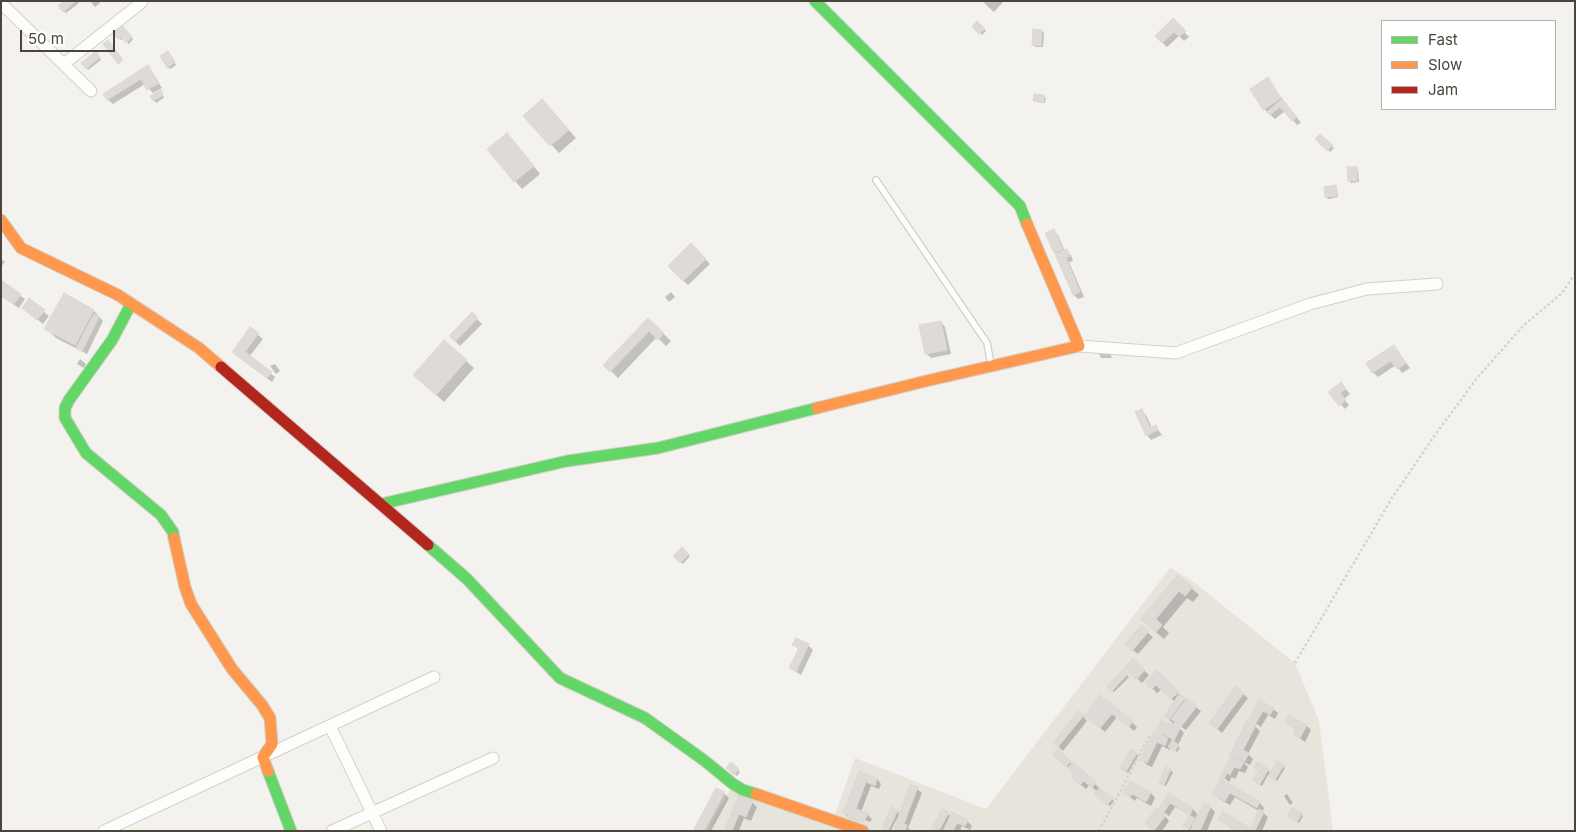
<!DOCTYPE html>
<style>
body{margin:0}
#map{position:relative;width:1576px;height:832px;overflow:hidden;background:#f4f2ee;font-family:Inter,sans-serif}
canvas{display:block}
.frame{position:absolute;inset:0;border:2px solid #4b4439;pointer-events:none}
.legend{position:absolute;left:1381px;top:20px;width:175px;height:90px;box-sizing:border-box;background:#fff;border:1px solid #b7b4b0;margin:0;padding:6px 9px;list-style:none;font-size:15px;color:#4b4439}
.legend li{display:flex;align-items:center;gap:10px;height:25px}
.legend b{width:25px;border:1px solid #b7b4b0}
.scale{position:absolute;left:20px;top:30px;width:95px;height:22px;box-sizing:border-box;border:2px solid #4b4439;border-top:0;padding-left:6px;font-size:15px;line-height:18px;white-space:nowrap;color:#4b4439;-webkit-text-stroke:4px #fff;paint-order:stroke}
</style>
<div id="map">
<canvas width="1576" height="832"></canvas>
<div class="frame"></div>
<ul class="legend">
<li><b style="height:6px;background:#63d668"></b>Fast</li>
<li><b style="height:6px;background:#ff974d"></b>Slow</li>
<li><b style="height:6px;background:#b3261e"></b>Jam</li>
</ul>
<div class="scale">50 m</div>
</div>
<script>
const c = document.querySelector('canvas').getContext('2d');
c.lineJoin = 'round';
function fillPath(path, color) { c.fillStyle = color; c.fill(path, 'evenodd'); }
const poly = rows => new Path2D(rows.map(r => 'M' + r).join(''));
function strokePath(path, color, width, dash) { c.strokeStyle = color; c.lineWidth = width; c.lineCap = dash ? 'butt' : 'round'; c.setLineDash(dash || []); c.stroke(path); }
fillPath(poly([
 [1170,568,1191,580,1295,663,1319,721,1333,831,707,831,733,784,833,820,855,758,986,809]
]), '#e7e4dc');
fillPath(poly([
 [66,1,78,1,79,3,66,13,60,7],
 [90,1,99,1,100,3,95,7],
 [986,1,1004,1,994,12,984,3],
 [1173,20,1189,37,1184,41,1179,36,1167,47,1156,36],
 [977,23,986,31,982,35,973,27],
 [122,27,133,39,129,44,123,38,121,40,115,33],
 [1042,31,1044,33,1043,47,1035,47,1033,45],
 [95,53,101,60,88,70,83,63],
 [170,55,176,65,170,69,168,67],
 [148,67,162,88,153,93,145,84,113,104,108,100,104,94],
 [1267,79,1301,123,1297,125,1285,111,1275,119,1264,109],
 [162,94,164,98,156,103,151,97],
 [1044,96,1046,98,1045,103,1036,102,1034,100],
 [549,108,576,138,559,153,525,116],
 [1320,135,1334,148,1330,152,1317,139],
 [514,142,540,174,522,189,489,150],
 [1356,168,1358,170,1359,182,1351,183,1349,181],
 [1335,187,1337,189,1338,197,1328,199,1326,197],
 [1054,231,1058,235,1065,251,1071,255,1073,261,1069,262,1084,297,1078,299,1074,295,1055,252],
 [691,245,710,264,688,285,669,266],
 [1,259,5,262,1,267],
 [1,282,25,299,19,308,1,296],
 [671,292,675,297,669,302,665,297],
 [64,295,94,311,103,321,87,354,56,338,46,328],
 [29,300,49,316,43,324,28,312],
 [472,314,482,324,460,346,450,336],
 [648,319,671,341,666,346,657,337,618,378,605,365],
 [941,322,945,327,951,354,931,358,926,353],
 [251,329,263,339,249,357,275,377,272,382,238,356],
 [444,341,474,368,444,402,422,382],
 [1394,346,1410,368,1402,373,1396,365,1378,377,1373,372],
 [1099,353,1110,353,1112,358,1101,358],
 [80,359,86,364,84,368,77,364],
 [275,364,280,371,276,374,270,366],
 [1345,388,1350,394,1344,399,1349,405,1345,409,1330,392],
 [1142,411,1146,415,1152,428,1156,427,1162,435,1151,440,1147,435],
 [682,549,690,556,683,564,674,556],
 [1178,576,1199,595,1193,602,1187,598,1163,627,1169,633,1164,639,1149,626],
 [1141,627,1153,637,1138,654,1131,649],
 [796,640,808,645,813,650,801,675,790,668,799,650,794,645],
 [1133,660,1149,675,1142,683,1126,668],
 [1123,671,1129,677,1114,692,1109,687],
 [1157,672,1182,697,1201,711,1186,730,1175,722,1174,724,1165,716,1175,702,1162,689,1157,693,1147,683],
 [1236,688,1248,698,1222,733,1215,727],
 [1101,697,1132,722,1137,727,1134,731,1117,717,1105,732,1091,720],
 [1260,702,1273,709,1278,713,1275,719,1268,715,1261,727,1251,720],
 [1083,716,1087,721,1063,751,1054,743],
 [1286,722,1307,726,1311,730,1305,742,1294,734,1297,730],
 [1255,726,1260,731,1248,754,1253,759,1250,765,1242,761,1248,767,1245,773,1239,771,1235,779,1232,777,1229,782,1222,776,1238,760,1232,754],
 [1178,728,1170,744,1172,746,1180,729,1184,733,1178,745,1180,748,1177,752,1170,748,1170,750,1162,746,1152,767,1147,765,1142,760,1155,733,1165,737,1158,730],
 [1058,751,1114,801,1110,806,1096,794,1098,792,1089,785,1086,789,1077,782,1076,774,1054,755],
 [1136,754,1138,756,1128,773,1123,770],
 [731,764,740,772,737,776,727,768],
 [1283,766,1285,768,1277,781,1268,775,1262,786,1254,780,1260,771,1268,770,1271,774],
 [1167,768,1173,772,1166,786,1162,784],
 [860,773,877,779,881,784,879,789,871,786,861,812,867,814,872,819,870,822,848,814,848,817,869,825,849,818,844,813],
 [1221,781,1260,803,1264,808,1262,812,1268,817,1262,831,1235,831,1220,820,1223,814,1251,830,1259,811,1235,797,1230,805,1218,798,1214,793],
 [1131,783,1151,793,1155,798,1151,806,1137,798,1135,801,1125,793],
 [917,789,922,793,908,828,911,831,898,831,895,828,898,820,896,820,891,831,885,829,897,811,900,815],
 [724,793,729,798,711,831,694,831],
 [1287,794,1293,803,1290,805,1284,796],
 [1169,795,1193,809,1198,815,1210,807,1215,812,1207,831,1191,831,1187,828,1190,815,1175,807,1169,816,1165,813,1160,808],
 [740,797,752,802,757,807,751,821,744,818,739,831,725,831],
 [942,810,952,817,967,821,972,826,970,830,962,826,960,831,931,831],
 [1301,814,1303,816,1299,823,1291,819],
 [1165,816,1169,821,1162,831,1154,831,1146,824]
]), '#0003');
const building = poly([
 [64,1,76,1,63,12,58,6,64,1],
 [1173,18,1186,31,1179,37,1174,32,1162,43,1155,36,1173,18],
 [977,21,985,29,979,34,972,27,977,21],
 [122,25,132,37,126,43,121,37,118,39,113,33,122,25],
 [1033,29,1042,30,1041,46,1032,45,1033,29],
 [108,40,123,60,118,64,103,44,108,40],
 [96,51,100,57,86,69,81,63,96,51],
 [168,51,175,62,167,68,160,56,168,51],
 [148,65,159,83,147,90,141,79,107,100,103,94,148,65],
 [1268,77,1281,98,1263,110,1250,89,1268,77],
 [161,90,163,95,153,101,150,96,161,90],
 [1034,94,1044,95,1044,102,1033,101,1034,94],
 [542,99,569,130,550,146,523,116,542,99],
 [1282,99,1297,117,1292,121,1280,107,1270,115,1267,112,1282,99],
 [507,133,534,166,514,182,487,149,507,133],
 [1320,134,1333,145,1327,151,1315,139,1320,134],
 [1347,167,1357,167,1357,181,1348,181,1347,167],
 [1336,185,1337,196,1325,197,1324,187,1336,185],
 [1054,229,1063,249,1054,253,1045,233,1054,229],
 [691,243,706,259,683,281,668,266,691,243],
 [1067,249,1070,256,1066,258,1080,292,1073,295,1055,254,1067,249],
 [1,280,21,294,14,304,1,296,1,280],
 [64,293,94,310,75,345,44,329,64,293],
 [29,298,45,310,37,320,22,308,29,298],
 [472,312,478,318,455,342,449,336,472,312],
 [94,314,99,317,82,351,76,348,94,314],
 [648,318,664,333,658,340,649,331,610,372,603,365,648,318],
 [941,321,947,350,925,354,919,325,941,321],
 [250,327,259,333,245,352,272,372,267,378,232,352,250,327],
 [444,340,467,360,436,395,413,375,444,340],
 [1394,345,1406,363,1397,369,1391,361,1372,373,1366,363,1394,345],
 [1341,382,1346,389,1340,393,1346,400,1339,406,1328,392,1341,382],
 [1142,409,1150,428,1156,425,1158,430,1146,436,1135,412,1142,409],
 [682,547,689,554,680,563,673,556,682,547],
 [1178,575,1193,587,1185,596,1179,591,1156,619,1162,625,1156,632,1140,619,1178,575],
 [1141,625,1149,631,1132,651,1125,644,1141,625],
 [796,638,809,644,796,672,789,668,799,648,792,645,796,638],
 [1133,658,1145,670,1136,680,1124,668,1133,658],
 [1123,669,1128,674,1112,691,1107,687,1123,669],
 [1157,670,1179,692,1171,699,1156,685,1152,689,1145,683,1157,670],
 [1236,686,1244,693,1217,729,1209,723,1236,686],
 [1179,694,1185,698,1169,720,1164,716,1179,694],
 [1100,695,1133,721,1129,727,1112,714,1100,728,1084,716,1100,695],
 [1187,698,1197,706,1181,727,1171,719,1187,698],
 [1259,700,1274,708,1270,715,1263,711,1256,723,1249,720,1259,700],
 [1078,711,1084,715,1058,747,1053,743,1078,711],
 [1289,715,1307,725,1300,738,1293,735,1296,728,1285,722,1289,715],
 [1162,720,1168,724,1169,722,1180,727,1174,740,1156,730,1162,720],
 [1247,721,1256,725,1243,750,1249,753,1245,761,1230,754,1247,721],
 [1154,731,1168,738,1165,746,1157,742,1147,763,1140,760,1154,731],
 [1172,740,1179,745,1175,751,1168,747,1172,740],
 [1058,749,1071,761,1066,767,1053,755,1058,749],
 [1131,749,1137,753,1126,772,1120,768,1131,749],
 [1231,755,1244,762,1240,769,1234,767,1230,775,1227,773,1224,779,1220,777,1231,755],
 [1277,761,1284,765,1275,780,1268,776,1277,761],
 [731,762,739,769,734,775,726,768,731,762],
 [1073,762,1096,782,1092,788,1084,781,1080,785,1071,777,1074,773,1068,768,1073,762],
 [1258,762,1269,769,1265,775,1254,767,1258,762],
 [1166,766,1171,769,1164,785,1159,783,1166,766],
 [859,771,877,778,875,786,866,782,856,809,868,813,864,822,843,813,859,771],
 [1258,771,1265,776,1259,785,1252,780,1258,771],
 [1221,779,1260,802,1257,808,1230,793,1225,801,1212,794,1221,779],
 [1130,781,1151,792,1146,802,1132,794,1130,797,1123,793,1130,781],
 [910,785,918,787,904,824,907,825,905,831,900,831,894,828,910,785],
 [716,788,725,792,704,831,693,831,716,788],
 [1099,788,1113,798,1107,805,1094,794,1099,788],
 [1168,793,1193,808,1190,815,1170,803,1164,812,1159,809,1168,793],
 [739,795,753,801,746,817,739,814,732,831,724,831,739,795],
 [1204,803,1211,806,1200,831,1190,831,1200,809,1202,810,1204,803],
 [891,807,898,810,888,831,882,828,891,807],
 [1156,808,1166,815,1154,831,1145,824,1156,808],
 [1292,808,1302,813,1297,822,1287,817,1292,808],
 [942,809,949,812,939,831,930,831,942,809],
 [1259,809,1264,812,1255,831,1249,831,1259,809],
 [952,812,968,820,965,826,957,823,953,831,943,831,952,812],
 [1223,812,1250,828,1249,831,1237,831,1218,820,1223,812],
 [1189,815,1195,818,1189,829,1183,826,1189,815]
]);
fillPath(building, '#dedbd6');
strokePath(building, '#dcd9d4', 1);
const lane = poly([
 [876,180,987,343,991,365]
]);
const street = poly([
 [1,3,91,91],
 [64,64,142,2],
 [1079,346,1176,353,1310,304,1367,289,1437,284],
 [330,726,381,831],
 [104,831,434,677],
 [332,831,493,758]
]);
const fast = poly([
 [815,1,1020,206,1027,224],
 [131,304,112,340,69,400,65,408,65,418,86,453,161,515,173,532,174,538],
 [381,504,567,461,658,448,817,408],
 [428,545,467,579,560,678,645,718,705,761,733,784,743,790,756,794],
 [268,771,291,831]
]);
const slow = poly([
 [1,220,21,248,118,295,199,348,221,367],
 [817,408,926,381,1079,346,1027,224],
 [174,538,185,587,191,604,232,669,262,705,270,718,272,744,263,757,268,771],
 [756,794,863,831]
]);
const jam = poly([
 [221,367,428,545]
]);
strokePath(lane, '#d2d0cb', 8);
strokePath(street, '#d2d0cb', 13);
strokePath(fast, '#d3cfc5', 13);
strokePath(slow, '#d3cfc5', 13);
strokePath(jam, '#d3cfc5', 13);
strokePath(poly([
 [1295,663,1392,498,1435,435,1477,378,1523,326,1562,293,1575,274],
 [1099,831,1150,735]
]), '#d3d2cc', 2.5, [2.5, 2.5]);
strokePath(lane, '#fdfdfc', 5.5);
strokePath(street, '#fdfdfc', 11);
strokePath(fast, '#63d668', 11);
strokePath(slow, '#ff974d', 11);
strokePath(jam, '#b3261e', 11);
</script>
